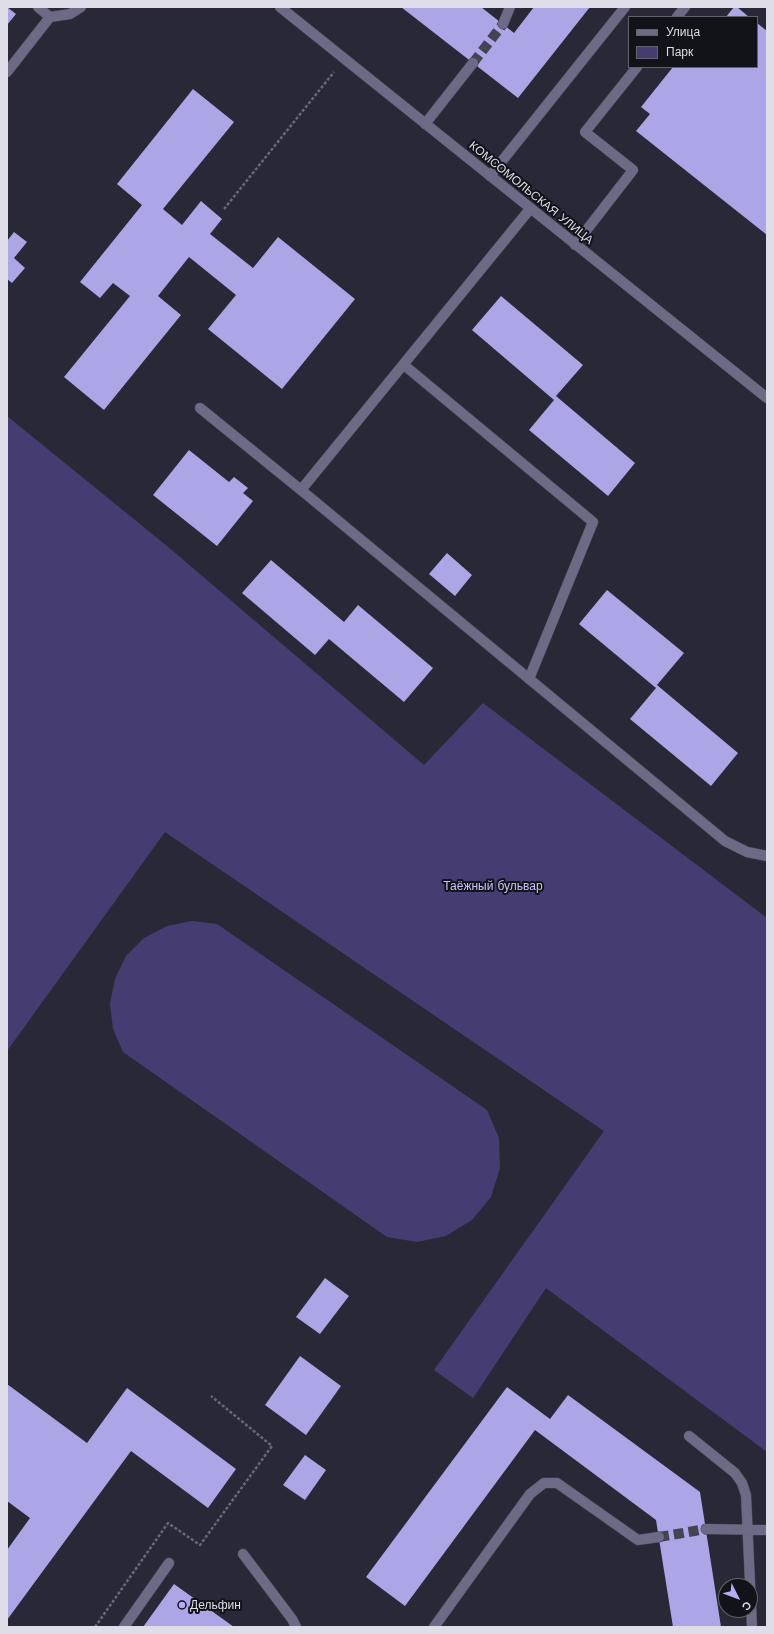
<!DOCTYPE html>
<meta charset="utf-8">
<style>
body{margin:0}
#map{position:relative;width:774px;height:1634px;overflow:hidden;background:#292837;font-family:"Work Sans",sans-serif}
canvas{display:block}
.frame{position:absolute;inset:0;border:8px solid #dedde8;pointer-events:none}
.legend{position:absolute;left:628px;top:16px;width:130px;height:52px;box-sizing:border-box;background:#121219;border:1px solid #64636c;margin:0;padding:5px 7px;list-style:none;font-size:12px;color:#dedde8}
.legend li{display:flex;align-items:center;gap:8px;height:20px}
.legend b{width:20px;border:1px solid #64636c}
.north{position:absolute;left:718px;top:1578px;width:40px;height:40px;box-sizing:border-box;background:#121219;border:1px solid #64636c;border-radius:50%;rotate:132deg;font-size:11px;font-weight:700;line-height:16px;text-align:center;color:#dedde8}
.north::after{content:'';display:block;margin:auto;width:14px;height:18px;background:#b5acf9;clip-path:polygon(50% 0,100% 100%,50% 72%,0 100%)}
</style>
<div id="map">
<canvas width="774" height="1634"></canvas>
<div class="frame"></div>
<ul class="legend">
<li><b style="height:5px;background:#6c6a85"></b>Улица</li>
<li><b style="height:11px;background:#453d71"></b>Парк</li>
</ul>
<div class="north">С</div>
</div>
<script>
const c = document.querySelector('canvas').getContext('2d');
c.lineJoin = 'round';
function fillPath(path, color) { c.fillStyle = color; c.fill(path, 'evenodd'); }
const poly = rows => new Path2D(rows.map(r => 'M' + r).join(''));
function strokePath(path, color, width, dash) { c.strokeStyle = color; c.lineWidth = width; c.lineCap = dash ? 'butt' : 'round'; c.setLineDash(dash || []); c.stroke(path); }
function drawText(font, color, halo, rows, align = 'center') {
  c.font = font + ' "Work Sans",sans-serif'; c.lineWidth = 4; c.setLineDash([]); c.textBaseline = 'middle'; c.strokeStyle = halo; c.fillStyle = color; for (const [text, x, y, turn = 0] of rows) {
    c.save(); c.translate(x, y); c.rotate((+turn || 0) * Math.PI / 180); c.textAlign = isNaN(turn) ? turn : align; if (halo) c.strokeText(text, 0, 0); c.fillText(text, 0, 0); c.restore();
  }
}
fillPath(poly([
 [7,416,167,546,424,765,483,703,767,918,767,1452,546,1288,473,1398,434,1370,604,1131,165,832,7,1051],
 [192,921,217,924,487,1110,499,1138,500,1168,491,1197,472,1220,446,1236,417,1242,387,1237,123,1052,113,1029,110,1004,115,979,126,956,144,938,167,926]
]), '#453d71');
fillPath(poly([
 [7,7,16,14,7,25],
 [401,7,481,7,514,33,534,7,590,7,518,98],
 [734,7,737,7,749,17,726,17],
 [757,23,767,31,767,235,636,131,650,114,641,107,673,67,757,67],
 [193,89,234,122,163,209,182,225,201,201,222,219,210,234,253,268,278,237,355,299,282,389,208,329,236,295,189,257,158,296,181,315,104,410,64,377,130,296,113,283,100,298,80,282,142,205,117,184],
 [14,232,27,242,14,258,25,268,12,283,7,279,7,241],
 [501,296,583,365,556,396,635,463,608,496,529,430,554,400,472,330],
 [189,450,229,482,234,477,248,488,243,493,253,501,217,546,153,495],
 [447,553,472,575,455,596,429,574],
 [271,560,344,622,358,605,433,668,404,702,329,639,315,655,242,593],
 [607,590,684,653,657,685,738,753,711,786,630,719,656,688,579,624],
 [325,1278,349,1296,320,1334,296,1317],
 [300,1356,341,1386,306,1435,265,1405],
 [7,1384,87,1443,127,1388,236,1469,208,1508,131,1451,7,1620,7,1550,30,1518,7,1501],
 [507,1387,550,1419,568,1395,700,1492,721,1627,673,1627,656,1520,535,1430,405,1606,366,1577],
 [305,1455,326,1470,305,1500,283,1485],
 [174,1584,234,1627,143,1627]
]), '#aca5e6');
strokePath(poly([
 [473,63,503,24],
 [659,1537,706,1529]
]), '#444352', 10, [10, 5]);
const minor = poly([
 [38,7,50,17,70,14,81,7],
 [280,7,767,398],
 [677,17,685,7],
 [503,24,510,7],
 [7,72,50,17],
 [425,124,473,63],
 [490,176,625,7],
 [530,209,301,490,725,841,747,852,767,856],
 [575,245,633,170,585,132,637,67],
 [404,365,593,522,529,679],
 [200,408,301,490],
 [689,1436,735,1473,742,1483,746,1495,752,1627],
 [706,1529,767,1530],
 [243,1554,292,1619,296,1627],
 [124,1627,169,1563],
 [434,1627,530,1494,544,1483,557,1483,638,1540,659,1537]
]);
strokePath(minor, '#464553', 11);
strokePath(poly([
 [224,209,334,72],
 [95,1627,168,1523,200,1545,272,1446,211,1396]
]), '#696876', 2.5, [3, 2]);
strokePath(minor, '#6c6a85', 10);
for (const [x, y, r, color] of [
 [182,1605,4,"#b5acf9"]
]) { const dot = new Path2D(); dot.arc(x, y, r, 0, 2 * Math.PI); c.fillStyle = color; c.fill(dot); strokePath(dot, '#121219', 1.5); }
drawText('12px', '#dedde8', '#121219', [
 ["КОМСОМОЛЬСКАЯ УЛИЦА",531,193,39]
]);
drawText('12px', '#cbc6fc', '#121219', [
 ["Таёжный бульвар",493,886]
]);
drawText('12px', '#dedde8', '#121219', [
 ["Дельфин",190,1605]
], 'left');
</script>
